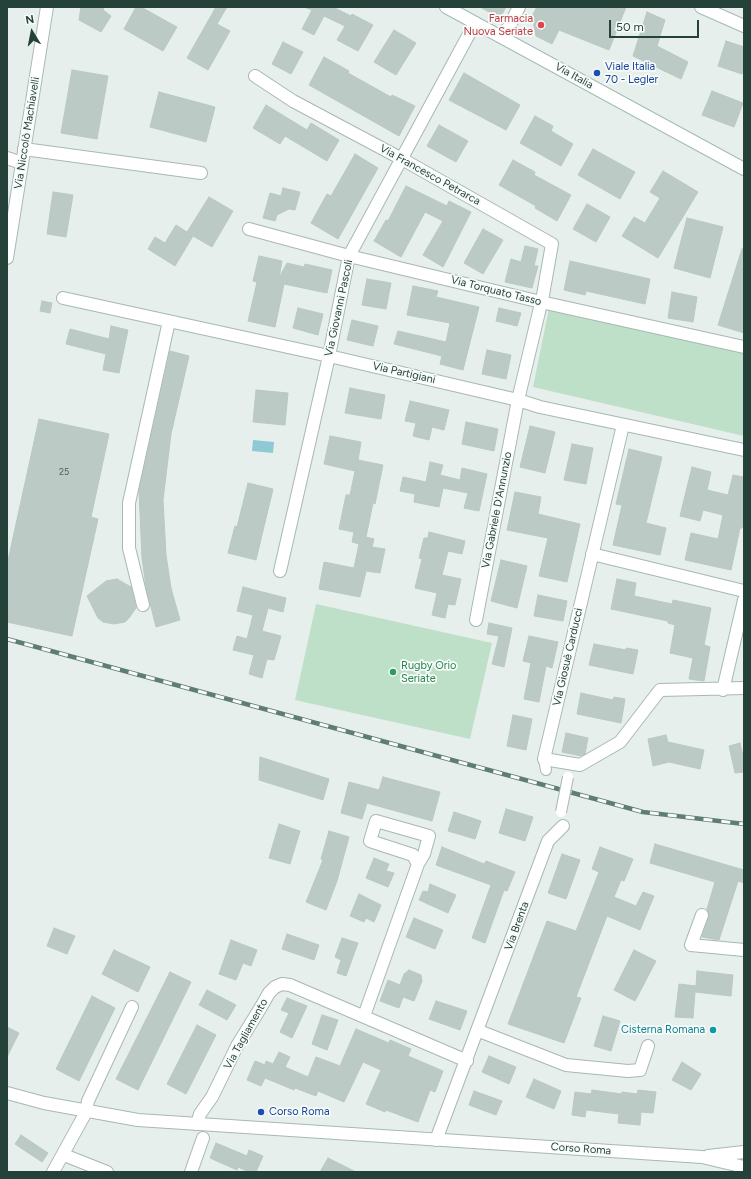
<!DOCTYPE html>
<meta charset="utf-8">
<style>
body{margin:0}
#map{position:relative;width:751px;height:1179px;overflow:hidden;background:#e6efeb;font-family:Figtree,sans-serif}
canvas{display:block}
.frame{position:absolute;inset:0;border:8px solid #24423a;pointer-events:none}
.north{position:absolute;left:12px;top:12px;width:40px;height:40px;-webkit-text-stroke:3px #f7fbf9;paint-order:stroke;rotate:350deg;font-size:11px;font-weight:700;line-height:16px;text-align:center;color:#24423a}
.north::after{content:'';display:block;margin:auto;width:14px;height:18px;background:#24423a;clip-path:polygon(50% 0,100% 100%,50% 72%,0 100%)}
.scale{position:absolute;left:609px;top:20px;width:90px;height:18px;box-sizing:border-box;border:2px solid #24423a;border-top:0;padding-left:5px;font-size:12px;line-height:14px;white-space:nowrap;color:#24423a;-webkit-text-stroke:3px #f7fbf9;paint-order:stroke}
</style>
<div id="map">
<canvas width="751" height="1179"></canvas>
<div class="frame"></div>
<div class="north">N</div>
<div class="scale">50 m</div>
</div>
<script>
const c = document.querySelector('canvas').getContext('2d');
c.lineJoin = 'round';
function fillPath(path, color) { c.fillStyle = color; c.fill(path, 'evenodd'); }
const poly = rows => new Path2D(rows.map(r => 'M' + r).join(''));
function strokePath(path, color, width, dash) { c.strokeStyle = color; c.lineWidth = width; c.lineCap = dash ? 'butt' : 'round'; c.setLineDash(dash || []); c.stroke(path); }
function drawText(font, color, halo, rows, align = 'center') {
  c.font = font + ' Figtree,sans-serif'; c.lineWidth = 3.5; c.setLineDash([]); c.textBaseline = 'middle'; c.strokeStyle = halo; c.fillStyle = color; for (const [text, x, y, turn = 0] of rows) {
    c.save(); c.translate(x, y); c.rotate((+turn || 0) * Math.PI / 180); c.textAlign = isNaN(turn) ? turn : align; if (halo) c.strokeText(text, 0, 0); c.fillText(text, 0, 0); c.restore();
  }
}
fillPath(poly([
 [549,308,744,352,744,436,533,387],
 [316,604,492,643,470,739,295,700]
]), '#bfe0c8');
fillPath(poly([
 [253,440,274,442,273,453,252,451]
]), '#8ec9d4');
const building = poly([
 [81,7,104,7,103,10,111,16,101,32,79,20,81,7],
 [136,7,141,7,177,27,163,51,124,29,136,7],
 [216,7,227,7,217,24,230,31,208,70,187,58,216,7],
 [304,7,333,7,351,16,352,14,373,25,358,51,337,40,345,26,324,16,314,35,302,29,312,10,304,7],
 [480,7,506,7,500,18,480,7],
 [537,7,626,7,609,50,559,30,552,44,536,36,532,16,537,7],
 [647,12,665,20,657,46,688,62,681,79,633,56,647,12],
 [394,30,416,43,396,75,374,62,394,30],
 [726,41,744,47,744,69,742,74,718,66,726,41],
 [283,42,303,52,291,74,272,64,283,42],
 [324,57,349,71,348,73,391,97,392,95,415,106,399,136,309,85,324,57],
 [72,70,108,76,97,139,61,133,72,70],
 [464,73,520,105,506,130,449,100,464,73],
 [712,91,743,103,734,127,702,115,712,91],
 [159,92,215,107,206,142,150,127,159,92],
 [266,105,307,130,311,123,339,140,327,161,285,136,280,144,253,128,266,105],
 [535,116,553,126,551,131,573,144,561,166,520,143,535,116],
 [439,125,468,141,456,162,427,146,439,125],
 [593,149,635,172,620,199,578,175,593,149],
 [355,154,378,168,338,239,311,223,327,194,331,196,355,154],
 [513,160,535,172,534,175,571,195,557,221,535,208,536,206,499,185,513,160],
 [663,171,698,192,658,258,622,236,634,217,645,223,660,198,650,192,663,171],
 [406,186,447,206,449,201,471,212,443,267,423,255,443,221,425,212,401,257,374,241,386,220,388,221,406,186],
 [283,188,300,192,295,210,289,209,277,215,275,221,263,218,270,193,281,196,283,188],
 [53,192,73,195,66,237,47,234,53,192],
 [209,197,233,211,212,247,193,236,175,266,148,249,155,237,165,243,176,225,187,232,209,197],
 [587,204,610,217,596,242,573,229,587,204],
 [687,218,723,227,710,278,674,268,687,218],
 [483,229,503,240,483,274,464,263,483,229],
 [525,246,538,249,534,266,538,266,532,288,505,282,511,259,521,262,525,246],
 [742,249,744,249,744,333,718,325,742,249],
 [259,256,282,261,279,278,287,263,304,267,305,264,332,270,327,293,284,284,275,327,248,321,257,282,253,281,259,256],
 [570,261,650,279,645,304,586,291,585,295,564,290,570,261],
 [367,279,391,283,386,309,362,305,367,279],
 [413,286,438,291,436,297,479,307,463,370,440,364,442,356,394,344,398,331,446,342,450,323,407,315,413,286],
 [672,292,697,297,693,322,668,318,672,292],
 [42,301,52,303,50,313,40,311,42,301],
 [298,308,323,314,318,335,293,328,298,308],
 [499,308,521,313,517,326,496,321,499,308],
 [352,320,378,326,373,346,347,340,352,320],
 [111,326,128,330,119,373,103,370,106,354,66,344,70,329,109,339,111,326],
 [487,350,511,355,506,379,482,374,487,350],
 [170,351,189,356,171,434,163,500,166,555,171,588,180,620,156,627,146,587,142,558,139,491,170,351],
 [350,388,385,395,381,419,345,413,350,388],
 [256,390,288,393,285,425,253,422,256,390],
 [410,401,449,410,444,430,432,427,429,440,413,436,416,423,405,421,410,401],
 [39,419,109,434,91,517,98,519,72,636,7,622,7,565,39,419],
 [466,422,498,429,494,451,462,444,466,422],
 [530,426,555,432,545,473,520,467,530,426],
 [330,436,361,442,358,460,383,465,375,504,373,503,366,537,374,539,372,547,385,549,380,573,366,571,360,597,319,589,324,562,354,568,359,544,352,542,354,532,339,529,346,495,350,495,355,471,324,464,330,436],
 [572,444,593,448,586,484,564,480,572,444],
 [629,449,662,457,646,523,666,528,660,555,613,545,622,505,616,504,629,449],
 [430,462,443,465,440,475,460,480,462,468,487,474,479,511,464,508,468,493,443,488,439,507,414,502,415,494,400,491,403,477,426,482,430,462],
 [692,467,711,472,707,490,728,495,733,475,744,477,744,519,742,528,740,528,731,570,685,560,691,533,718,539,723,515,703,510,700,521,680,516,692,467],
 [248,483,273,489,256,560,228,553,235,526,237,527,248,483],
 [515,492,541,497,538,514,580,524,567,582,539,576,548,538,507,530,515,492],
 [429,532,465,541,462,554,448,551,442,575,461,579,455,605,448,604,445,618,432,615,437,593,415,588,422,559,419,558,424,538,428,538,429,532],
 [501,560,527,566,517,608,491,601,501,560],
 [117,579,131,587,136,608,129,618,125,622,114,624,103,622,98,618,87,596,106,581,117,579],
 [617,579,636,583,634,596,672,604,673,600,711,608,704,645,710,647,704,681,689,679,693,658,670,653,675,625,668,623,668,621,611,609,617,579],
 [243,587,286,598,283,612,268,608,262,631,281,636,274,660,267,659,262,678,249,674,254,655,233,650,237,636,247,639,253,615,237,611,243,587],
 [538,595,567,601,563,621,534,616,538,595],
 [489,623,512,628,504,667,492,664,499,636,487,634,489,623],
 [529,636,558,642,552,668,546,666,539,702,524,699,531,663,523,661,529,636],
 [594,644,626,650,626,648,638,650,633,674,589,665,594,644],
 [581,693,613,700,614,697,625,699,621,723,577,714,581,693],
 [513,715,532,719,526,750,507,746,513,715],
 [566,733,588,738,585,754,581,756,562,752,566,733],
 [666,735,668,742,704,750,700,769,669,762,653,766,648,739,666,735],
 [740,743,744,760,744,772,735,773,729,746,740,743],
 [260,757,329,779,323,800,259,780,260,757],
 [383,777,440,792,432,821,367,803,362,819,341,813,349,782,379,790,383,777],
 [506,809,533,817,525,841,499,833,506,809],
 [454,812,481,821,475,839,448,831,454,812],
 [279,824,300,831,290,864,269,858,279,824],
 [329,831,349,837,337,881,326,910,306,902,323,860,321,859,329,831],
 [655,844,744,870,744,883,738,881,719,940,702,937,709,917,707,909,715,882,650,863,655,844],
 [442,847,484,864,486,861,515,872,507,891,504,890,485,943,472,938,491,885,436,865,442,847],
 [600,847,633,859,624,881,621,880,614,897,636,906,643,892,654,896,640,930,607,916,576,997,581,998,564,1043,508,1024,547,921,576,931,599,872,592,869,600,847],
 [562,854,580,860,566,899,548,893,562,854],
 [374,858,389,864,386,871,394,873,388,887,366,878,374,858],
 [430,884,456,895,448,913,419,900,423,891,428,892,430,884],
 [359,894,381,905,374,922,366,918,364,922,350,916,359,894],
 [414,918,443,930,435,949,406,937,414,918],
 [54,928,75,936,67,954,47,946,54,928],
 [287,934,319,945,314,960,282,949,287,934],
 [342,938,358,943,346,976,337,973,341,960,335,957,342,938],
 [231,940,257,950,251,966,243,963,236,980,219,974,231,940],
 [114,950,150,967,138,992,102,974,114,950],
 [634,950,656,961,635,1001,614,990,634,950],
 [409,970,421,975,422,981,414,1001,403,997,399,1008,380,1001,388,980,400,985,404,974,409,970],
 [697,971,733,975,731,996,695,992,693,1018,675,1017,679,984,696,986,697,971],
 [170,972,191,982,138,1090,116,1079,170,972],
 [207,990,236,1005,227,1020,199,1005,207,990],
 [92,996,115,1008,79,1081,56,1069,92,996],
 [287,998,307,1006,292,1038,280,1032,289,1013,281,1010,287,998],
 [436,1001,467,1011,460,1030,429,1019,436,1001],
 [322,1015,338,1020,327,1050,312,1044,322,1015],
 [603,1016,620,1021,611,1051,594,1046,603,1016],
 [197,1025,216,1035,186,1094,167,1084,197,1025],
 [7,1027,19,1033,7,1057,7,1027],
 [356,1029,389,1043,390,1040,411,1049,408,1056,443,1071,435,1092,430,1090,418,1122,386,1110,385,1112,366,1104,381,1070,363,1062,344,1102,318,1091,316,1096,295,1088,294,1090,265,1078,261,1086,247,1080,255,1061,265,1065,266,1061,273,1064,279,1052,290,1057,285,1067,308,1077,316,1057,340,1066,356,1029],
 [489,1056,516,1067,509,1084,482,1072,489,1056],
 [682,1062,701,1074,691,1090,672,1080,682,1062],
 [534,1079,561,1091,554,1109,526,1097,534,1079],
 [592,1090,622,1094,622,1092,637,1094,638,1090,656,1092,653,1113,641,1112,640,1125,618,1123,619,1114,586,1110,585,1117,572,1115,575,1092,591,1094,592,1090],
 [474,1091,502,1101,496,1115,469,1105,474,1091],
 [21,1135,48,1153,42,1162,15,1144,21,1135],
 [216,1143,247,1156,249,1150,263,1156,256,1172,249,1172,238,1167,237,1170,210,1158,216,1143],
 [328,1158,356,1172,320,1172,328,1158]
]);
fillPath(building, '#bbcac4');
strokePath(building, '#b8c9c2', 1);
const pedestrian = poly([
 [544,759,546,770]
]);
const minor = poly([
 [701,7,744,26],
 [500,36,509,27,519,7],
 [255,76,293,101,402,159,552,244,543,295,518,400,476,620],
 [24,149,201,173],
 [7,158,22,163],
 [249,229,349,256,541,302,744,347],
 [7,258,47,7],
 [63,298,329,356,518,400,540,407,744,450],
 [623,425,544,759,580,765,620,742,660,690,744,688],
 [592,554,744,591],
 [280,571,329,356,349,256,475,23],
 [143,605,129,548,129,503,169,321],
 [723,690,744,600],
 [702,915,691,945,744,950],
 [364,1016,418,864,413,855,370,841,376,821,429,836,424,854,418,864],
 [479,1031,566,1065,628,1071,640,1070,648,1046],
 [197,1124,200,1114,212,1097,237,1046,261,1007,269,993,275,987,282,984,290,985,467,1061],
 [436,1140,548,841,563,826],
 [64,1155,107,1172],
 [53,1172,86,1112,88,1101,132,1007],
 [191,1172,203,1138]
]);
const tertiary = poly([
 [7,1093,44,1103,138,1120,702,1157,744,1167],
 [708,1156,744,1152]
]);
const secondary = poly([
 [446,7,744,169]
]);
strokePath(pedestrian, '#a8b8b2', 12);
strokePath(minor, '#a8b8b2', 14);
strokePath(tertiary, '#a8b8b2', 14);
strokePath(secondary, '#a4bbb3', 14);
strokePath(pedestrian, '#fff', 10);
strokePath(minor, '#fff', 12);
strokePath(tertiary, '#fff', 12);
strokePath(secondary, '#fff', 12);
const rail = poly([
 [7,639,643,812,744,824]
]);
strokePath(rail, '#5f7d75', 4.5);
strokePath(rail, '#f7fbf9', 3, [9]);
const pedestrianBridge = poly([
 [561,812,568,777]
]);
strokePath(pedestrianBridge, '#a8b8b2', 12, []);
strokePath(pedestrianBridge, '#fff', 10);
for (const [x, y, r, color] of [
 [541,25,4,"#e0444e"],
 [597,73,4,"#1a4fb4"],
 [393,672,4,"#2e9e5b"],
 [713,1030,4,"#0f9aa8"],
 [261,1112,4,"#1a4fb4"]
]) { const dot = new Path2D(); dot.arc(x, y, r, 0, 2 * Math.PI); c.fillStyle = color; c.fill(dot); strokePath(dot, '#f7fbf9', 1.5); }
drawText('9px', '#4a645c', null, [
 ["25",64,472]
]);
drawText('11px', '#be3a42', '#f7fbf9', [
 ["Farmacia",533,19],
 ["Nuova Seriate",533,32]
], 'right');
drawText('11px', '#164399', '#f7fbf9', [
 ["Viale Italia",605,67],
 ["70 - Legler",605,80],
 ["Corso Roma",269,1112]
], 'left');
drawText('11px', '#24423a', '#f7fbf9', [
 ["Via Italia",574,76,29],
 ["Via Niccolò Machiavelli",27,133,-81],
 ["Via Francesco Petrarca",430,175,29],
 ["Via Torquato Tasso",496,291,14],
 ["Via Giovanni Pascoli",339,308,-78],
 ["Via Partigiani",404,373,13],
 ["Via Gabriele D'Annunzio",497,510,-79],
 ["Via Giosuè Carducci",568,657,-77],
 ["Via Brenta",517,926,-70],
 ["Via Tagliamento",246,1034,-61],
 ["Corso Roma",581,1149,4]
]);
drawText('11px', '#27864d', '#f7fbf9', [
 ["Rugby Orio",401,666],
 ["Seriate",401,679]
], 'left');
drawText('11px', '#0d838f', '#f7fbf9', [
 ["Cisterna Romana",705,1030]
], 'right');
</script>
